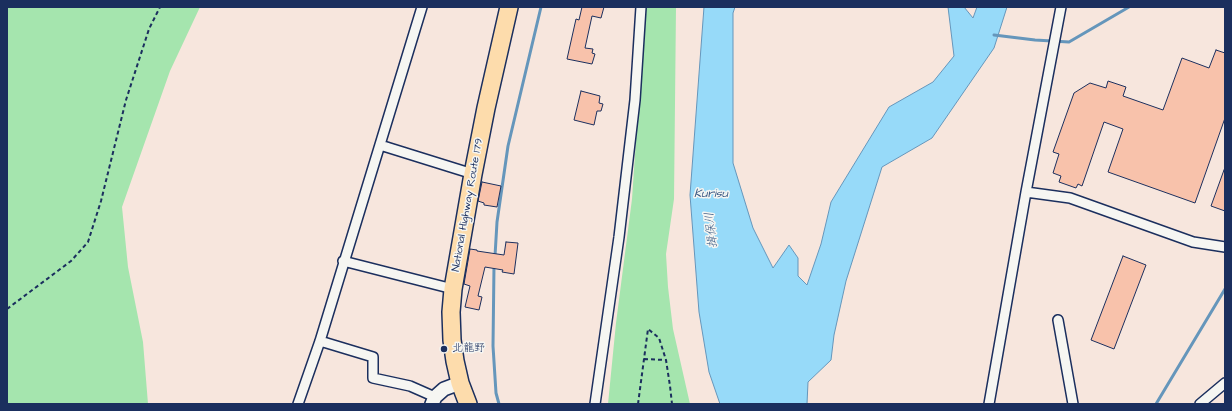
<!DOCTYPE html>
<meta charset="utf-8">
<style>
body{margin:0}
#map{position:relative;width:1232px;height:411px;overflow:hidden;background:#f7e6dd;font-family:"Architects Daughter",sans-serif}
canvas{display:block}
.frame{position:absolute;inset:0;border:8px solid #1b2f5e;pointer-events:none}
</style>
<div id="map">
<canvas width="1232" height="411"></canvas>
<div class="frame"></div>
</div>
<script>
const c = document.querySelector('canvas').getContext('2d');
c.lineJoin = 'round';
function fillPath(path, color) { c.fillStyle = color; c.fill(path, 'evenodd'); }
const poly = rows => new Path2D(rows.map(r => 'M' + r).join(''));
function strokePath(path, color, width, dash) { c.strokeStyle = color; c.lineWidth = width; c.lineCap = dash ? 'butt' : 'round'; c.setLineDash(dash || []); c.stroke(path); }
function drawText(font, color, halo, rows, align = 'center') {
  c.font = font + ' "Architects Daughter","Klee One",sans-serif'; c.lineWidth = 3; c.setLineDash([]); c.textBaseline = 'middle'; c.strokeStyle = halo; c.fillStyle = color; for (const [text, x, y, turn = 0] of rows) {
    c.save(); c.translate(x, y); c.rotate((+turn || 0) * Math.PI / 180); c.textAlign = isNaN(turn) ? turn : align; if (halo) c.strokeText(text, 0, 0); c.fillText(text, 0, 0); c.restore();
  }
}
fillPath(poly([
 [7,7,200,7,170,71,122,207,128,267,143,342,148,404,7,404],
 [645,7,676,7,674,199,666,254,668,287,673,329,690,404,608,404,616,323,632,199]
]), '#a5e5ae');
const water = poly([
 [704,7,735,7,733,13,733,163,753,228,773,268,789,245,798,258,798,276,807,285,821,244,831,202,889,107,933,82,954,56,948,7,964,7,973,18,977,7,1007,7,994,48,932,138,882,167,846,281,834,335,831,360,808,382,807,404,720,404,709,372,699,312,690,195,704,7]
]);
fillPath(water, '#97daf9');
strokePath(water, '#6596bb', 1);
strokePath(poly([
 [994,35,1035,40,1069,42,1129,7],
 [495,256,497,222,508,146,541,7],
 [494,266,493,346,496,393,499,404],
 [1156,404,1225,289]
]), '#6596bb', 3);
const building = poly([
 [582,7,604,7,601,18,592,16,585,48,593,49,592,53,595,54,592,64,567,59,576,19,579,20,582,7],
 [1216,50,1225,53,1225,118,1195,203,1108,172,1123,129,1104,122,1082,186,1078,184,1076,188,1059,182,1061,176,1053,173,1059,154,1053,152,1074,93,1090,83,1106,88,1108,81,1126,87,1123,96,1163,110,1182,58,1209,68,1216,50],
 [581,91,600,96,599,103,603,104,601,111,597,111,594,125,574,120,581,91],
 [1224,170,1225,170,1225,211,1211,206,1224,170],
 [482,182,501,186,497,207,484,205,484,203,478,201,482,182],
 [506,242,518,243,514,274,502,272,503,270,485,267,478,296,482,297,479,310,465,307,470,286,464,284,470,249,477,250,477,251,504,255,506,242],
 [1123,256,1146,265,1114,349,1091,340,1123,256]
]);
fillPath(building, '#f8c2ab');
strokePath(building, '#1b2f5e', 1);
const street = poly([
 [380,145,473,174],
 [1026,192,1070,198,1193,242,1225,247],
 [343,261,453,289],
 [1058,320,1073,404],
 [320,341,373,357,373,378,410,386,435,397],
 [298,404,320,341,422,7],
 [595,404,619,237,635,100,641,7],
 [989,404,1026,192,1061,7],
 [1200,404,1225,383]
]);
const secondary = poly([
 [432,404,435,397,444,389,460,383]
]);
const highway = poly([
 [468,404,460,383,455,361,452,340,451,312,453,289,473,174,486,108,509,7]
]);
strokePath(street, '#1b2f5e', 12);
strokePath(secondary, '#1b2f5e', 16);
strokePath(highway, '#1b2f5e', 20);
strokePath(poly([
 [7,309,71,261,88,242,101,201,126,100,149,29,160,7],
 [644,359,666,360],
 [638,404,648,329,659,338,666,360,670,386,672,404]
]), '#1b2f5e', 2, [4, 3]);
strokePath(street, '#f6f6f2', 9);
strokePath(secondary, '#f6f6f2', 13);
strokePath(highway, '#fddcac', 17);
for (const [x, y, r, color] of [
 [444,349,4,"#1b2f5e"]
]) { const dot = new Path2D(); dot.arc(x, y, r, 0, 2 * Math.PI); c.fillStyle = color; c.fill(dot); strokePath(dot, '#f6f6f2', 1.5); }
drawText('11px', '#1b2f5e', '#f6f6f2', [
 ["National Highway Route 179",468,205,-80]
]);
drawText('11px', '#1b2f5e', '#f6f6f2', [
 ["北龍野",452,349]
], 'left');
drawText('italic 12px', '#3a5a85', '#f6f6f2', [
 ["Kurisu",711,194],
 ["揖保川",712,230,-96]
]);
</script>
